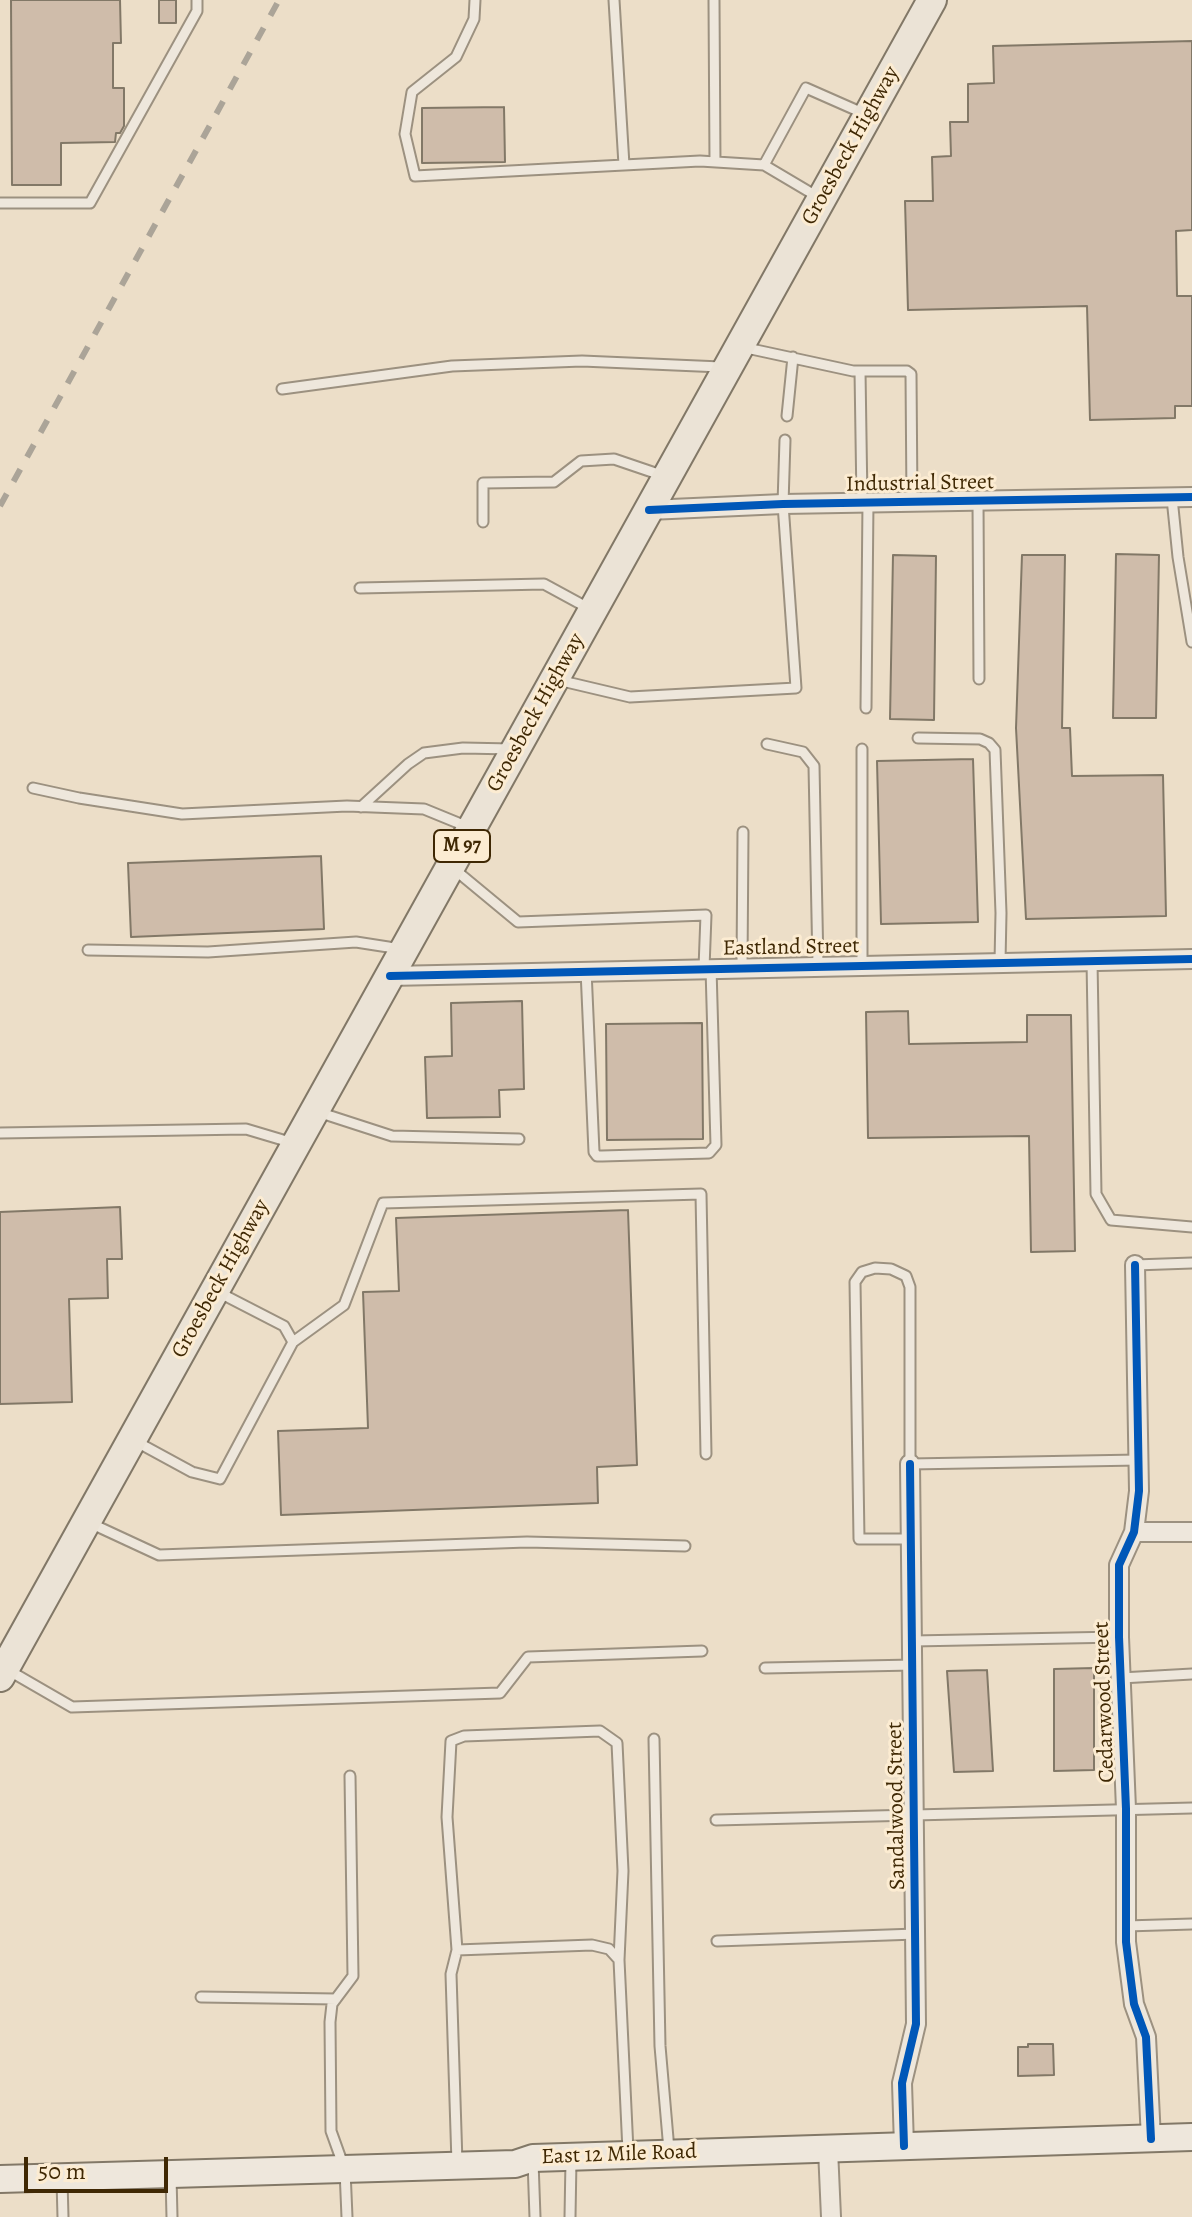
<!DOCTYPE html>
<style>
body{margin:0}
#map{position:relative;width:1192px;height:2217px;overflow:hidden;background:#ecdec8;font-family:Alegreya,serif}
canvas{display:block}
.scale{position:absolute;left:24px;top:2157px;width:144px;height:36px;box-sizing:border-box;border:4px solid #3f2804;border-top:0;padding-left:10px;font-size:24px;line-height:28px;white-space:nowrap;color:#3f2804;-webkit-text-stroke:6px #fcecd2;paint-order:stroke}
</style>
<div id="map">
<canvas width="1192" height="2217"></canvas>
<div class="scale">50 m</div>
</div>
<script>
const c = document.querySelector('canvas').getContext('2d');
c.lineJoin = 'round';
function fillPath(path, color) { c.fillStyle = color; c.fill(path, 'evenodd'); }
const poly = rows => new Path2D(rows.map(r => 'M' + r).join(''));
function strokePath(path, color, width, dash) { c.strokeStyle = color; c.lineWidth = width; c.lineCap = dash ? 'butt' : 'round'; c.setLineDash(dash || []); c.stroke(path); }
function drawText(font, color, halo, rows, align = 'center') {
  c.font = font + ' Alegreya,serif'; c.lineWidth = 6; c.setLineDash([]); c.textBaseline = 'middle'; c.strokeStyle = halo; c.fillStyle = color; for (const [text, x, y, turn = 0] of rows) {
    c.save(); c.translate(x, y); c.rotate((+turn || 0) * Math.PI / 180); c.textAlign = isNaN(turn) ? turn : align; if (halo) c.strokeText(text, 0, 0); c.fillText(text, 0, 0); c.restore();
  }
}
const building = poly([
 [11,0,120,0,121,43,113,43,113,88,124,88,124,126,120,133,116,133,115,142,61,143,61,185,12,185,11,0],
 [159,0,176,0,176,23,159,23,159,0],
 [1192,41,1192,230,1176,231,1177,296,1192,296,1192,406,1175,406,1175,418,1090,420,1087,306,908,310,905,201,933,201,932,157,951,156,950,122,968,122,968,84,994,83,993,46,1192,41],
 [504,107,505,162,422,163,422,108,504,107],
 [1116,554,1159,555,1156,718,1113,718,1116,554],
 [893,555,936,556,934,720,890,719,893,555],
 [1022,555,1065,555,1062,728,1070,728,1072,776,1163,775,1166,916,1026,919,1016,728,1022,555],
 [973,759,978,922,881,924,877,761,973,759],
 [321,856,324,929,131,937,128,863,321,856],
 [522,1001,524,1089,499,1090,500,1117,427,1118,425,1057,452,1056,451,1003,522,1001],
 [908,1011,909,1044,1027,1042,1027,1015,1071,1015,1075,1251,1031,1252,1029,1136,868,1138,866,1012,908,1011],
 [702,1023,703,1139,607,1140,606,1024,702,1023],
 [120,1207,122,1259,107,1259,108,1298,69,1299,72,1402,0,1404,0,1212,120,1207],
 [628,1210,637,1465,597,1467,598,1503,281,1515,278,1431,368,1428,363,1292,399,1291,396,1218,628,1210],
 [1094,1668,1094,1770,1054,1771,1054,1669,1094,1668],
 [987,1670,993,1771,954,1772,947,1671,987,1670],
 [1028,2044,1053,2044,1054,2075,1018,2076,1018,2047,1028,2047,1028,2044]
]);
fillPath(building, '#cfbcaa');
strokePath(building, '#827867', 2);
const service = poly([
 [475,0,474,19,456,57,412,92,405,134,415,176,624,165],
 [614,0,624,165,700,161,764,165,818,197],
 [714,0,715,162],
 [764,165,806,88,865,114],
 [0,203,90,203,197,11,197,0],
 [742,347,853,371,907,371,911,374,912,502],
 [860,371,862,502],
 [282,389,452,366,582,361,721,367],
 [787,416,793,357],
 [1172,498,1178,557,1192,642],
 [978,501,979,679],
 [483,522,483,483,554,482,581,461,614,459,664,476],
 [360,588,544,584,590,609],
 [558,680,630,697,796,688,783,504,785,440],
 [866,708,868,502],
 [918,738,980,739,989,743,995,750,1001,913,1000,962],
 [767,744,803,752,814,766,818,966],
 [862,749,862,965],
 [33,788,79,798,182,814,347,806,424,809,468,827],
 [361,807,408,764,424,753,463,748,512,749],
 [454,869,518,922,706,915,704,968],
 [88,950,208,952,356,942,401,949],
 [1092,961,1096,1194,1111,1220,1192,1227],
 [742,967,743,832],
 [586,970,594,1152,597,1156,602,1156,709,1153,716,1145,711,968],
 [318,1112,392,1136,519,1139],
 [0,1133,246,1129,293,1143],
 [1135,1265,1192,1263],
 [293,1342,344,1305,383,1203,701,1194,706,1454],
 [135,1441,192,1472,220,1479,293,1342,284,1326,218,1292],
 [90,1523,159,1555,527,1542,685,1546],
 [911,1539,859,1539,855,1282,862,1272,875,1268,891,1269,906,1276,910,1287,910,1464,1139,1460],
 [913,1641,1119,1637],
 [765,1668,913,1665],
 [8,1670,72,1707,500,1693,528,1657,702,1651],
 [1121,1678,1192,1674],
 [654,1739,660,2046,669,2150],
 [716,1820,1192,1808],
 [1126,1926,1192,1924],
 [717,1941,916,1934],
 [457,1950,447,1817,451,1741,464,1736,600,1731,617,1743,623,1871,619,1960],
 [201,1997,336,1999],
 [533,2161,535,2217],
 [457,2163,451,1974,457,1950,592,1945,609,1949,619,1960,628,2151],
 [171,2176,172,2217],
 [62,2180,63,2217],
 [347,2217,345,2170,331,2131,330,2022,332,2004,353,1976,350,1776],
 [570,2217,571,2160]
]);
const minor = poly([
 [649,510,783,504,1192,497],
 [390,976,1192,959],
 [1135,1265,1139,1491,1134,1532,1119,1565,1119,1637,1126,1809,1126,1942,1134,2004,1146,2037,1151,2139],
 [1134,1532,1192,1532],
 [904,2146,902,2083,916,2024,910,1464],
 [828,2149,831,2217]
]);
const secondary = poly([
 [0,2179,515,2164,533,2158,1192,2137]
]);
const primary = poly([
 [0,1677,932,0]
]);
strokePath(service, '#9c9180', 13);
strokePath(minor, '#9c9180', 22);
strokePath(secondary, '#827867', 30);
strokePath(primary, '#827867', 32);
strokePath(service, '#eee7dc', 9);
strokePath(minor, '#eee7dc', 18);
strokePath(secondary, '#eee7dc', 26);
strokePath(primary, '#ebe3d6', 28);
strokePath(poly([
 [0,506,279,0]
]), '#aba498', 6, [14, 14]);
strokePath(poly([
 [649,510,783,504,1192,497],
 [390,976,1192,959],
 [1135,1265,1139,1491,1134,1532,1119,1565,1119,1637,1126,1809,1126,1942,1134,2004,1146,2037,1151,2139],
 [904,2146,902,2083,916,2024,910,1464]
]), '#0057b8', 8);
for (const [x, y, w] of [
 [462,846,56]
]) { const box = new Path2D(); box.roundRect(x - w / 2, y - 16, w, 32, 6); c.fillStyle = '#fcecd2'; c.fill(box); strokePath(box, '#3f2804', 2); }
drawText('bold 20px', '#3f2804', null, [
 ["M 97",462,846]
]);
drawText('22px', '#3f2804', '#fcecd2', [
 ["Groesbeck Highway",851,146,-61],
 ["Industrial Street",920,484,-1],
 ["Groesbeck Highway",536,713,-61],
 ["Eastland Street",791,948,-1],
 ["Groesbeck Highway",221,1279,-61],
 ["Cedarwood Street",1105,1702,-92],
 ["Sandalwood Street",897,1806,-91],
 ["East 12 Mile Road",619,2155,-2]
]);
</script>
